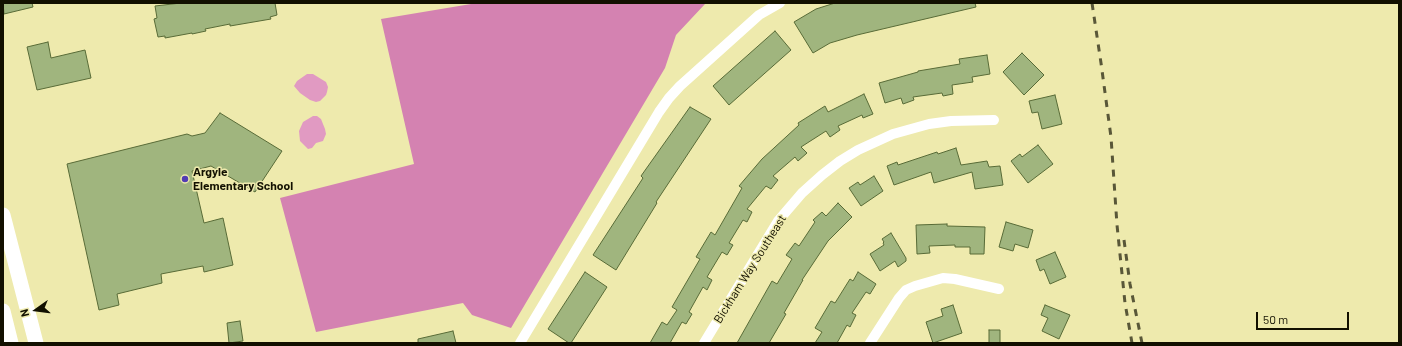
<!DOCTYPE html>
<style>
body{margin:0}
#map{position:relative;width:1402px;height:346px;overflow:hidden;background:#eeeaad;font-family:Barlow,sans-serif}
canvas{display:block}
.frame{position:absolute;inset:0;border:4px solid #121000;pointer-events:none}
.north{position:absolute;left:16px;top:290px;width:40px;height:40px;-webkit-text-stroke:3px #eeeaad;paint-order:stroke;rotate:256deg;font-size:11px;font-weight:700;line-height:16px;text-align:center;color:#121000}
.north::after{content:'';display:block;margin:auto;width:14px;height:18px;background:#121000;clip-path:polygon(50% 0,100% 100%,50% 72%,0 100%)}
.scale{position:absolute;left:1256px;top:312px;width:93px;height:18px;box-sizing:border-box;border:2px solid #121000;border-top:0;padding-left:5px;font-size:12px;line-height:14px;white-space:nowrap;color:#121000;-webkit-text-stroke:3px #eeeaad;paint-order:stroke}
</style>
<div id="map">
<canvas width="1402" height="346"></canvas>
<div class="frame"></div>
<div class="north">N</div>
<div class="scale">50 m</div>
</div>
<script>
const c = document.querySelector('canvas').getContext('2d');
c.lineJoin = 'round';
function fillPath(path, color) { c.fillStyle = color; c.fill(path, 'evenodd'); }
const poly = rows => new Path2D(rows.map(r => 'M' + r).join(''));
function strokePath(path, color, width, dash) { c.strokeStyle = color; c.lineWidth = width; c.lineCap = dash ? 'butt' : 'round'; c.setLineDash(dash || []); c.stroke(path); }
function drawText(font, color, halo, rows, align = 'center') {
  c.font = font + ' Barlow,sans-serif'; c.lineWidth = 3; c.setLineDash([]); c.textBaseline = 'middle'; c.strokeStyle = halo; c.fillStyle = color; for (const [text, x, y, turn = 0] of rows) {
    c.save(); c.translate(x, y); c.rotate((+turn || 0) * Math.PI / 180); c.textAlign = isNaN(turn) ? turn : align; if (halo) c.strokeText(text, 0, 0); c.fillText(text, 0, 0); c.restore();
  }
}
fillPath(poly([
 [307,74,313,74,326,82,328,87,327,92,326,95,320,101,316,102,310,100,300,93,294,86,297,81],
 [313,116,317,116,321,119,325,129,326,134,323,141,316,143,312,148,308,149,300,141,299,131,303,122]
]), '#e19ac2');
fillPath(poly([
 [477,3,705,4,676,35,665,68,511,328,472,315,463,303,316,332,280,198,414,164,381,19]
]), '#d482b1');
const building = poly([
 [3,3,32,3,33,7,4,14,3,3],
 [181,3,275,3,277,15,270,17,271,19,230,26,230,24,205,29,206,31,192,34,192,33,165,38,165,36,158,37,154,19,157,18,155,6,181,3],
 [835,3,975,3,976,7,857,35,830,43,813,53,794,22,816,9,835,3],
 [775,31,791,50,729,105,713,86,775,31],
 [48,42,51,58,85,50,91,78,37,90,27,47,48,42],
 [1022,53,1044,75,1024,95,1003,72,1022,53],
 [987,55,990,74,972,77,973,82,952,85,953,94,943,96,942,93,913,97,914,100,903,104,901,98,885,103,879,83,918,72,918,71,960,64,959,59,987,55],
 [864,94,873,114,863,118,862,115,838,126,840,130,830,137,826,131,801,147,807,153,798,161,795,157,773,176,778,180,771,189,766,186,747,209,752,212,747,222,743,220,729,243,733,245,727,255,722,252,707,277,712,280,707,290,703,287,689,312,692,314,686,324,682,322,670,343,650,343,662,322,667,325,677,310,672,307,700,259,696,257,711,232,715,235,742,188,739,186,762,159,799,125,798,123,825,106,828,112,864,94],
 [1055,95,1062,124,1042,129,1038,112,1032,113,1029,101,1055,95],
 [690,107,711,119,656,202,657,203,616,270,593,255,643,178,641,176,690,107],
 [220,113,282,151,255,192,211,166,192,171,204,223,223,218,233,265,204,272,203,266,161,274,162,283,117,294,119,305,99,310,67,164,187,134,192,136,205,133,220,113],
 [1038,145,1053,164,1028,183,1011,161,1020,154,1022,157,1038,145],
 [956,148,961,165,987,161,989,167,1000,166,1003,185,975,189,972,172,934,183,931,172,894,185,887,166,897,162,898,165,937,152,938,154,956,148],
 [874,176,883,191,861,206,849,188,858,182,860,185,874,176],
 [838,203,852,217,828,241,802,280,803,280,784,313,786,314,769,343,737,343,772,281,777,284,792,259,786,255,795,243,799,246,815,222,813,220,822,212,826,216,838,203],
 [1006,222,1033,230,1028,248,1015,244,1013,251,999,247,1006,222],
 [947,224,947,226,985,227,984,254,970,254,970,247,955,247,955,245,929,246,930,253,917,254,916,225,947,224],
 [891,233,906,258,906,261,898,267,895,261,880,271,870,254,884,245,883,243,884,242,882,239,891,233],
 [1055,252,1066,277,1050,284,1044,269,1040,271,1036,260,1055,252],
 [585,272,607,287,571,343,569,343,548,329,585,272],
 [858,272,876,284,870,294,866,292,852,313,856,315,850,327,847,325,837,343,815,343,822,332,815,328,831,301,835,303,850,279,853,281,858,272],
 [953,305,962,333,933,343,926,322,943,316,941,309,953,305],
 [1045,305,1070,315,1059,339,1042,331,1048,318,1041,315,1045,305],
 [240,321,243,341,229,343,227,323,240,321],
 [989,330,1000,330,1000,343,989,343,989,330],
 [453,331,456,343,418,343,418,339,453,331]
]);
fillPath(building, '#a0b57e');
strokePath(building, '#586b37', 1);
strokePath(poly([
 [520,343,659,112,669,98,680,86,749,24,759,15,780,3],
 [704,343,778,221,802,193,822,175,840,161,858,150,893,134,929,124,951,121,994,120],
 [870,343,899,298,906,290,915,286,943,278,955,279,999,289]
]), '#fff', 10);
strokePath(poly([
 [3,215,36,343],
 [3,311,11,343]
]), '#fff', 15);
strokePath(poly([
 [1092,3,1101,63,1111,137,1117,225,1125,303,1132,343],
 [1124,240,1130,284,1142,343]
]), '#595738', 3, [7, 7]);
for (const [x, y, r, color] of [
 [185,179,4,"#523cb4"]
]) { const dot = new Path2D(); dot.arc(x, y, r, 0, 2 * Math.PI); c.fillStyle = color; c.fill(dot); strokePath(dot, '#eeeaad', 1.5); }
drawText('bold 12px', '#121000', '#eeeaad', [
 ["Argyle",193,172],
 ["Elementary School",193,186]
], 'left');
drawText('12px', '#121000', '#eeeaad', [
 ["Bickham Way Southeast",750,269,-58]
]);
</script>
